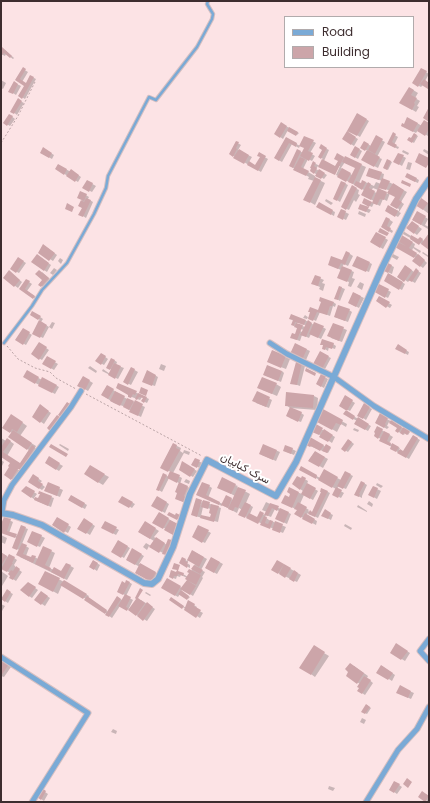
<!DOCTYPE html>
<meta charset="utf-8">
<style>
body{margin:0}
#map{position:relative;width:430px;height:803px;overflow:hidden;background:#fce3e5;font-family:Poppins,sans-serif}
canvas{display:block}
.frame{position:absolute;inset:0;border:2px solid #3d2d2f;pointer-events:none}
.legend{position:absolute;left:284px;top:16px;width:130px;height:52px;box-sizing:border-box;background:#fff;border:1px solid #b1abac;margin:0;padding:5px 7px;list-style:none;font-size:12px;color:#3d2d2f}
.legend li{display:flex;align-items:center;gap:8px;height:20px}
.legend b{width:20px;border:1px solid #b1abac}
</style>
<div id="map">
<canvas width="430" height="803"></canvas>
<div class="frame"></div>
<ul class="legend">
<li><b style="height:5px;background:#7aaad6"></b>Road</li>
<li><b style="height:11px;background:#cca5a9"></b>Building</li>
</ul>
</div>
<script>
const c = document.querySelector('canvas').getContext('2d');
c.lineJoin = 'round';
function fillPath(path, color) { c.fillStyle = color; c.fill(path, 'evenodd'); }
const poly = rows => new Path2D(rows.map(r => 'M' + r).join(''));
function strokePath(path, color, width, dash) { c.strokeStyle = color; c.lineWidth = width; c.lineCap = dash ? 'butt' : 'round'; c.setLineDash(dash || []); c.stroke(path); }
function drawText(font, color, halo, rows, align = 'center') {
  c.font = font + ' Poppins,Vazirmatn,sans-serif'; c.lineWidth = 4; c.setLineDash([]); c.textBaseline = 'middle'; c.strokeStyle = halo; c.fillStyle = color; for (const [text, x, y, turn = 0] of rows) {
    c.save(); c.translate(x, y); c.rotate((+turn || 0) * Math.PI / 180); c.textAlign = isNaN(turn) ? turn : align; if (halo) c.strokeText(text, 0, 0); c.fillText(text, 0, 0); c.restore();
  }
}
fillPath(poly([
 [5,50,14,58,13,59,6,54,5,56,1,54,1,51],
 [23,69,28,72,22,82,26,84,30,76,36,79,25,99,20,96,26,85,17,80],
 [421,69,429,74,425,81,429,84,429,89,423,85,421,87,413,83],
 [1,80,6,83,3,89,1,88],
 [15,83,21,86,16,95,10,91],
 [410,88,418,93,415,98,420,101,417,106,419,107,416,112,401,103],
 [18,100,24,103,17,115,12,111],
 [357,114,369,121,360,137,349,130],
 [10,115,15,119,10,126,5,123],
 [417,123,422,126,429,124,428,136,418,130,416,133,402,126],
 [282,124,299,133,297,135,288,130,283,139,276,134],
 [347,133,358,139,354,146,343,139],
 [393,134,398,137,394,145,399,147,398,149,388,144],
 [414,134,418,136,414,143,408,139,411,139],
 [305,137,316,143,310,153,315,156,312,161,308,159,303,169,315,176,315,178,325,183,315,205,305,199,314,181,308,179,309,177,290,166,298,150,303,153,305,148],
 [376,137,385,142,377,157,382,159,378,168,363,160,368,151,361,147,364,142,371,146],
 [286,138,300,146,299,148,292,144,282,162,275,158],
 [236,142,241,145,238,150,252,157,249,162,256,166,261,157,259,154,268,159,261,172,230,154],
 [321,146,329,150,324,161,336,167,339,161,335,158,338,155,366,167,359,183,361,184,363,181,374,186,376,182,381,184,382,181,368,176,370,169,384,174,383,179,389,182,407,192,401,202,404,204,399,212,401,213,398,217,386,210,388,206,399,211,399,209,391,205,396,197,390,193,387,201,383,199,380,206,374,203,372,207,363,203,365,199,373,203,374,201,362,195,364,190,336,175,340,166,338,166,334,174,318,166,316,169,327,175,324,179,311,171,314,163,320,166,323,159,320,157,324,150,320,148],
 [345,162,356,168,352,175,341,168],
 [379,187,391,191,390,193,388,192,388,194,378,189],
 [373,188,378,190,377,193,371,191],
 [355,147,362,151,358,159,351,155],
 [44,149,54,155,52,159,41,153],
 [420,149,423,151,424,149,428,151,429,150,429,155],
 [403,150,409,153,408,155,402,152],
 [399,154,406,158,402,166,395,162],
 [388,160,392,162,388,170,384,168],
 [408,162,412,163,410,170,406,169],
 [58,165,71,172,74,172,81,177,78,182,56,169],
 [408,174,419,180,418,183,409,179],
 [87,181,96,186,92,192,84,188],
 [342,182,348,185,340,202,334,198],
 [353,187,359,190,358,194,360,195,356,202,354,200,349,210,342,207],
 [81,192,89,197,88,199,93,202,86,218,80,214,83,208,79,206,82,200],
 [326,199,333,203,331,205,325,201],
 [421,199,429,204,429,214,417,205],
 [319,204,335,212,334,216,318,207],
 [361,205,371,210,369,213,362,210],
 [341,210,349,214,346,220,338,216],
 [359,211,366,214,365,217,358,214],
 [418,212,428,219,425,225,429,227,428,229,413,220],
 [387,218,393,222,389,228,393,231,392,233,382,227],
 [415,224,422,229,417,235,408,228],
 [403,231,419,241,420,238,424,241,429,234,429,248,401,233],
 [377,233,388,240,383,249,371,242],
 [400,236,415,244,414,247,421,251,420,253,413,248,412,251,419,255,427,263,423,268,414,261,416,258,395,246],
 [46,247,57,255,53,261,39,252],
 [347,252,353,256,348,266,344,264,342,267,354,272,352,278,355,279,351,287,348,286,349,282,341,279,341,270,332,266,343,261],
 [423,252,429,256,428,257,422,253],
 [391,253,399,257,397,260,390,256],
 [40,257,51,265,47,272,44,270],
 [18,258,26,263,19,273,11,269],
 [60,258,63,260,61,264,58,261],
 [370,263,372,264,369,272,356,267],
 [386,263,394,267,392,274,383,270],
 [406,266,414,272,416,270,421,273,415,283,410,280,408,282,399,276],
 [54,268,57,270,53,275,50,273],
 [42,272,51,280,45,288,39,284,43,280],
 [11,273,22,282,18,288,4,278],
 [389,274,405,284,402,290,385,281],
 [315,276,324,280,322,283,325,284,323,291,319,289,320,287,315,285],
 [26,280,32,284,27,291,37,298,36,299,20,289],
 [360,282,364,284,362,290,357,287],
 [378,285,391,292,388,298,374,291],
 [340,287,345,289,340,301,335,298],
 [354,293,364,298,359,308,349,303],
 [379,297,392,305,390,308,377,301],
 [333,302,336,304,335,307,333,306,330,316,320,312,316,321,308,317,307,319,303,318,305,315,309,318,317,311],
 [349,310,352,312,348,322,335,317],
 [33,312,43,319,41,322,49,327,52,322,55,323,52,329,49,327,43,338,33,333,26,345,17,340,23,329,32,335,40,320,31,315],
 [290,319,307,321,314,325,315,323,326,329,321,339,311,334,309,338,302,335,300,341,294,339,295,335,300,331,302,332,304,330,297,328,292,324,294,321],
 [298,322,307,326,305,327,297,324],
 [333,324,347,330,342,342,331,338],
 [39,343,49,350,42,360,32,354],
 [295,344,310,351,306,360,294,355],
 [321,344,333,344,336,346,335,349,329,347,328,351,323,348,324,345],
 [398,346,409,352,408,355,397,349],
 [320,353,331,358,325,369,314,364],
 [101,354,108,359,104,365,97,361],
 [285,357,290,359,286,369,273,364],
 [48,358,58,364,54,370,44,364],
 [112,359,117,362,116,365,124,368,118,379,102,371,103,369,110,374,112,370,108,367],
 [297,363,305,366,300,386,292,383],
 [161,364,166,366,164,371,159,369],
 [90,366,97,371,96,373,88,368],
 [131,368,138,372,131,385,125,382],
 [147,371,158,377,155,386,146,383],
 [282,371,284,373,281,382,267,376],
 [28,372,42,380,43,378,59,387,55,394,25,377],
 [321,375,328,379,324,388,317,384],
 [83,377,93,383,88,391,78,385],
 [276,384,281,387,277,396,263,390],
 [107,386,127,399,145,407,141,417,133,413,131,411,123,406,114,403,102,395],
 [129,389,149,399,147,403,143,401,144,398,142,397,140,400,129,396],
 [257,392,272,400,269,408,256,403],
 [314,396,318,398,317,410,290,408,286,405],
 [346,397,355,403,350,411,340,406],
 [364,405,372,409,366,420,359,415],
 [40,406,51,413,44,424,34,417],
 [323,411,347,424,346,427,341,424,337,432,318,421],
 [346,412,371,426,368,431,355,424,357,421,345,414],
 [301,413,304,415,301,422,290,418],
 [380,415,410,432,408,435,405,433,404,435,397,431,398,428,389,422,387,426,389,427,387,429,376,423],
 [16,418,27,426,20,436,36,446,35,448,39,451,25,472,21,469,15,481,5,475,10,466,10,464,20,471,21,469,1,456,1,438,6,441,7,439,14,444,7,456,20,465,29,450,9,437,12,433,4,428],
 [316,426,335,437,332,443,314,431],
 [377,427,393,437,389,443,400,448,399,450,404,453,413,436,420,440,409,459,391,448,392,447,380,440,381,439,375,436],
 [354,428,359,430,358,432,353,430],
 [310,439,326,447,327,445,331,448,328,453,307,445],
 [349,440,354,444,348,452,343,449],
 [60,444,69,449,68,451,59,445],
 [173,444,181,448,180,451,183,453,184,450,190,452,189,455,184,453,173,473,182,478,180,484,190,488,186,503,179,500,179,483,169,478,162,492,157,489,163,474,169,477,171,472,161,467],
 [263,445,280,452,276,461,262,455],
 [286,446,296,451,294,455,287,452],
 [315,452,328,459,323,468,309,460],
 [49,458,63,466,59,471,46,463],
 [195,459,202,463,200,468,193,465],
 [1,460,4,462,1,468],
 [183,463,197,471,193,477,180,470],
 [90,467,109,477,103,485,98,482],
 [301,467,320,478,324,471,341,480,345,472,353,476,346,489,339,486,337,489,344,493,341,498,333,494,336,489,300,469],
 [33,475,42,481,40,483,45,487,42,490,29,482],
 [303,478,308,481,307,484,318,491,313,500,304,495,300,504,309,510,308,511,312,513,322,492,322,489,330,493,318,518,308,513,306,515,317,521,316,525,296,514,298,510,287,505,291,493,289,489,302,494,303,491,293,484,302,480],
 [186,479,190,481,189,484,184,482],
 [362,482,367,485,362,496,362,498,356,495],
 [48,483,63,490,60,497,48,492],
 [377,483,383,486,381,488,376,485],
 [235,485,238,486,237,487,250,494,246,503,253,507,250,514,257,518,260,513,265,515,267,512,262,510,266,502,291,514,287,524,279,520,279,511,275,509,271,517,266,515,265,517,269,520,286,527,283,533,240,514,242,510,239,508,237,513,222,505,222,506,200,496,209,486,212,488,208,498,223,504,226,496,233,500,235,496,218,487],
 [26,487,37,494,34,498,39,499,51,497,54,498,51,507,37,501,22,491],
 [373,487,381,491,377,499,370,495],
 [72,496,87,505,85,509,69,500],
 [122,497,135,504,132,508,120,501],
 [157,497,169,504,165,513,153,506],
 [202,501,221,508,218,522,195,516],
 [203,507,211,509,212,514,210,519,201,516],
 [369,501,373,504,372,507,367,504],
 [358,505,367,511,367,512,357,507],
 [325,511,333,515,331,520,323,516],
 [159,513,180,526,176,535,154,522],
 [5,518,13,522,9,533,18,536,25,528,28,529,22,544,29,548,26,556,32,559,33,556,38,559,51,551,55,553,49,568,62,573,67,564,74,568,67,580,20,557,20,550,16,549,17,538,1,532,1,527],
 [57,518,71,527,68,533,53,525],
 [84,519,95,526,90,535,79,528],
 [105,522,119,530,116,535,102,527],
 [145,522,159,531,154,537,167,545,169,540,174,543,169,556,149,546,147,550,143,547,146,543,151,546,154,541,139,532],
 [345,524,352,528,351,530,344,526],
 [199,526,211,533,205,543,193,537],
 [33,532,45,538,40,547,31,543],
 [1,535,7,538,5,544,1,542],
 [118,541,130,548,124,558,113,551],
 [133,550,144,556,139,564,160,575,156,583,136,573,140,567,127,560],
 [193,551,207,559,201,570,205,572,202,577,203,578,193,596,182,589,181,592,190,597,188,599,180,594,178,597,163,588,168,580,182,588,188,580,187,578,181,575,180,577,177,576,176,579,173,578,172,572,183,574,188,577,195,564,189,560,187,563,190,565,190,568,180,563,183,558,187,561],
 [1,552,8,557,10,555,17,560,14,565,15,566,15,567,22,572,16,581,10,577,10,573,1,567,2,555],
 [212,558,223,564,217,574,206,568],
 [93,561,100,565,97,571,90,566],
 [277,561,301,575,297,582,272,570],
 [1,571,8,576,2,586,1,585],
 [46,572,89,596,88,598,108,612,117,597,122,600,125,595,118,592,127,581,132,584,126,596,133,600,128,610,120,606,112,618,86,599,62,585,58,594,40,584],
 [31,585,38,590,32,598,29,596],
 [7,591,13,594,8,603,2,599],
 [41,592,50,598,45,606,36,600],
 [146,592,151,595,150,596,145,593],
 [171,598,186,608,188,601,197,607,196,609,203,613,200,618,170,599],
 [141,600,155,609,147,621,130,611],
 [1,604,5,606,2,611,1,611],
 [397,645,410,653,405,661,392,653],
 [314,647,329,656,315,677,301,667],
 [1,660,11,667,4,677,1,676],
 [354,666,368,676,367,678,373,683,365,695,359,691,360,684,347,676],
 [382,666,395,675,392,681,378,672],
 [400,687,414,693,411,699,400,694],
 [367,705,371,708,367,714,363,712],
 [362,718,366,720,364,724,360,722],
 [113,729,117,731,116,734,111,732],
 [395,782,402,787,397,794,390,789],
 [329,786,335,788,333,791,328,789],
 [42,790,48,794,44,801,38,797],
 [422,792,429,796,429,802,419,796]
]), '#0003');
fillPath(poly([
 [2,47,12,56,10,58,4,53,1,56,1,49],
 [23,67,26,69,20,79,26,83,30,75,34,77,22,99,18,96,24,86,15,80],
 [421,68,427,71,418,87,412,83],
 [424,79,429,83,428,89,420,84],
 [14,81,18,84,13,94,8,92],
 [409,87,414,90,411,95,417,98,414,103,415,104,412,110,399,103],
 [18,98,22,101,14,114,10,112],
 [429,107,429,122,423,118],
 [357,113,367,119,357,136,347,131],
 [9,114,13,116,7,126,3,123],
 [407,117,418,123,413,132,401,126,402,123,404,124],
 [424,120,429,123,429,129,425,136,417,131],
 [281,122,287,126,280,138,274,134],
 [289,127,298,132,296,136,287,131],
 [347,131,356,137,351,145,342,139],
 [393,132,396,134,392,142,397,145,395,148,387,144],
 [414,133,417,135,412,143,407,140,409,137,411,138],
 [376,135,383,139,375,154,368,150],
 [304,136,314,140,308,151,313,153,309,161,300,156,304,148,299,146],
 [286,137,297,143,296,147,289,143,279,161,274,158],
 [236,141,239,142,236,148,237,149,233,157,229,154],
 [364,141,369,144,365,151,360,148],
 [321,144,327,148,321,159,318,157,322,150,319,148],
 [355,146,360,149,355,158,350,155],
 [43,147,52,153,49,158,40,153],
 [239,149,249,155,244,164,233,158],
 [297,149,301,151,293,168,289,166],
 [367,150,380,157,374,167,361,160],
 [259,152,266,156,258,171,247,165,249,161,255,165,260,157,257,156],
 [337,153,344,157,335,175,318,167,322,159,335,166,338,161,334,159],
 [398,153,404,155,399,165,393,162],
 [419,153,429,158,429,163,426,168,415,162],
 [345,156,362,164,353,184,348,182,355,168,342,162],
 [300,157,305,159,301,167,309,171,306,176,293,170],
 [387,159,391,161,387,170,383,168],
 [313,161,316,163,314,166,317,168,314,174,310,171,311,168,310,168],
 [58,164,67,169,64,175,55,169],
 [342,168,351,173,346,182,337,177],
 [369,168,382,172,379,180,366,176],
 [71,169,79,175,75,182,66,176],
 [319,169,325,173,321,179,315,176],
 [407,173,417,178,415,182,405,177],
 [315,177,321,180,310,203,303,200],
 [382,178,390,181,386,190,378,188],
 [87,180,93,183,89,192,82,188],
 [362,180,366,182,362,190,354,185,356,181,361,183],
 [402,180,411,184,410,187,401,183],
 [341,181,346,183,337,201,333,199],
 [368,182,371,184,369,188,375,191,371,200,361,195],
 [393,183,404,190,399,200,402,202,397,209,390,205,395,197,387,193],
 [352,185,357,188,346,210,341,207],
 [378,188,387,192,384,200,380,199,377,205,372,203],
 [80,191,87,194,84,201,77,198],
 [420,197,428,203,423,210,415,205],
 [86,198,91,200,83,217,78,215,82,208,78,206,81,200,84,202],
 [364,198,372,202,369,207,362,203],
 [319,202,333,210,331,215,316,207],
 [67,203,74,207,72,212,65,209],
 [360,204,369,207,366,212,358,209],
 [388,205,398,211,395,217,385,211],
 [341,209,346,211,343,220,337,217],
 [417,211,426,216,421,225,412,220],
 [386,217,390,219,387,226,391,228,389,232,381,227],
 [412,221,419,226,414,234,406,228],
 [380,228,389,233,387,236,378,232],
 [376,232,386,237,380,248,370,242],
 [429,233,429,250,421,244],
 [400,234,413,242,409,248,417,253,414,258,393,246,396,241,406,246,396,240],
 [411,235,418,239,420,237,423,239,419,245,410,239],
 [43,244,55,253,49,261,38,253],
 [346,251,350,253,345,265,341,263,338,269,328,265,331,256,342,260],
 [37,254,49,263,44,271,31,262],
 [418,254,425,260,420,267,412,261],
 [357,256,370,262,366,272,352,266],
 [18,257,24,261,16,273,10,269],
 [386,262,392,265,388,273,382,270],
 [405,265,412,270,404,282,397,277],
 [342,266,352,270,347,282,337,278],
 [416,268,419,271,412,282,408,280],
 [9,270,20,280,14,287,3,278],
 [39,270,49,278,41,287,38,285,42,280,35,274],
 [388,273,403,282,399,290,384,281],
 [315,275,321,277,318,286,311,284],
 [26,279,30,281,25,289,35,296,33,299,19,289],
 [377,283,389,289,385,298,373,291],
 [339,286,342,287,338,300,334,299],
 [353,292,361,296,356,307,348,303],
 [379,296,390,302,386,308,376,301],
 [320,297,334,302,332,306,330,306,327,315,317,312,313,321,308,319,310,312,308,312,310,307,318,310,321,302,319,301],
 [338,305,350,309,345,321,334,317],
 [32,311,41,316,38,320,30,315],
 [291,314,306,320,304,325,295,322,294,326,291,325,293,320,289,319],
 [39,320,47,325,40,338,32,334],
 [308,320,312,323,306,337,300,335],
 [314,322,324,326,318,338,309,334],
 [296,323,303,325,297,340,290,338,292,333,295,334,297,328,294,327],
 [333,323,344,327,339,341,327,336],
 [23,328,30,332,23,345,15,340],
 [322,339,334,343,332,349,326,347,325,350,322,349,323,345,320,345],
 [39,342,47,347,39,360,31,354],
 [295,343,307,349,302,360,290,354],
 [398,344,407,350,405,354,395,349],
 [272,350,286,356,281,368,267,362],
 [320,351,329,356,322,369,313,364],
 [101,353,106,356,101,365,95,361],
 [47,356,56,361,51,369,42,364],
 [111,358,115,360,110,370,106,368],
 [296,362,302,363,297,385,290,384],
 [114,363,121,366,115,379,108,375],
 [267,365,282,371,278,381,263,375],
 [131,367,135,369,128,385,123,382],
 [306,368,316,373,315,376,305,371],
 [27,370,39,377,35,384,23,377],
 [147,370,156,375,152,386,142,382],
 [321,374,326,376,321,387,316,384],
 [83,376,90,380,85,390,77,386],
 [42,377,57,385,52,393,38,386],
 [262,377,277,383,272,394,257,388],
 [118,383,137,391,135,395,133,394,131,398,128,397,128,395,116,388],
 [107,385,114,389,108,399,101,395],
 [141,387,148,390,146,396,139,393],
 [115,391,125,396,120,406,110,401],
 [257,391,270,397,266,407,252,401],
 [286,392,314,395,313,408,285,406],
 [138,393,147,397,144,403,141,401,143,398,139,397,137,400,135,399],
 [345,395,353,400,347,411,339,406],
 [127,398,134,401,129,410,123,407],
 [135,400,143,404,138,416,129,412],
 [67,402,70,404,61,417,58,415],
 [364,403,370,407,363,419,357,416],
 [40,404,49,411,40,423,32,417],
 [290,407,302,412,298,422,286,416],
 [323,409,343,420,341,425,336,423,332,430,317,422],
 [346,410,355,416,353,420,343,414],
 [380,413,388,418,385,424,386,425,384,428,375,423],
 [11,414,23,422,17,432,12,429,10,433,2,428],
 [57,415,60,417,50,431,47,428],
 [358,417,369,424,365,430,354,424],
 [391,420,402,427,398,433,395,431,397,428,389,423],
 [316,424,323,428,319,435,312,432],
 [377,426,383,429,378,439,374,436,375,433,374,432],
 [403,427,410,431,407,435,404,433,403,435,400,433],
 [324,429,333,435,328,442,319,437],
 [13,430,32,443,27,450,8,437],
 [384,431,390,434,387,441,391,443,390,446,379,441],
 [413,435,418,438,406,458,397,453,400,449,403,451],
 [310,437,324,445,320,451,311,446,310,447,306,445],
 [7,438,11,441,3,452,20,463,32,445,35,447,21,470,18,469,11,480,4,475,9,467,8,466,10,463,1,457,1,447],
 [348,439,352,442,345,452,341,449],
 [173,443,177,445,176,448,180,450,168,472,160,468],
 [392,443,399,447,396,452,390,449],
 [51,444,68,454,66,457,49,447],
 [263,444,277,450,273,460,259,454],
 [326,444,331,447,327,453,322,451],
 [285,445,293,448,291,454,283,451],
 [315,451,325,457,319,467,308,461],
 [49,456,60,463,56,470,45,463],
 [195,458,200,460,197,468,191,465],
 [182,461,195,469,190,477,179,470],
 [90,465,105,474,98,483,84,474],
 [301,466,317,475,316,479,299,470],
 [324,469,338,477,332,488,318,480],
 [170,471,180,475,177,483,167,478],
 [345,471,351,474,343,489,337,486],
 [163,473,167,475,159,491,156,490],
 [33,474,39,478,38,481,43,484,39,489,28,482],
 [297,476,301,478,302,476,306,478,300,490,292,484],
 [222,477,236,484,231,494,217,488],
 [361,481,365,483,359,494,360,494,359,497,354,495],
 [48,482,60,487,57,496,44,491],
 [179,482,188,486,184,496,185,497,183,502,175,499,177,493,175,492],
 [202,482,210,485,206,495,220,502,219,505,196,495],
 [307,483,316,488,310,499,301,494],
 [26,486,35,491,31,498,21,491],
 [373,486,378,488,374,498,368,495],
 [238,487,246,490,238,508,235,507,233,511,228,509],
 [289,487,299,492,292,508,281,503,285,495,289,497,290,494,287,492],
 [336,487,342,490,338,498,332,495],
 [321,488,328,491,315,517,308,514,310,510,312,512,321,492,320,492],
 [39,491,52,496,48,506,34,500,35,497,38,498,40,494,38,494],
 [71,495,85,503,82,508,68,500],
 [226,495,232,498,228,508,221,505],
 [122,496,133,502,129,508,118,502],
 [157,496,167,502,162,512,151,506],
 [196,498,202,500,197,517,191,515],
 [203,500,210,502,208,509,201,507],
 [245,502,251,505,245,518,238,515],
 [298,502,307,507,301,518,294,514,297,510,294,509],
 [270,503,279,506,277,511,272,508,268,516,264,515],
 [211,504,219,506,214,522,200,518,201,515,210,517,211,514,209,513],
 [280,508,289,512,284,523,275,519],
 [325,509,331,513,328,519,321,516],
 [260,511,264,513,258,524,246,518,249,513,257,517],
 [159,512,169,518,163,529,152,523],
 [169,512,175,515,176,513,180,515,177,520,167,515],
 [305,513,315,519,312,524,302,519],
 [264,516,267,517,265,523,268,524,270,520,273,521,270,529,260,525],
 [4,517,11,519,7,531,17,534,15,538,1,533,1,524],
 [57,517,69,524,64,533,52,525],
 [84,518,93,524,86,534,77,529],
 [170,520,178,524,173,535,164,530],
 [105,521,117,527,113,534,101,528],
 [145,521,156,528,150,539,138,532],
 [275,521,283,524,280,533,272,530],
 [21,525,26,527,17,550,12,548],
 [198,525,209,530,202,543,192,537],
 [32,531,42,535,37,547,27,542],
 [156,537,165,543,159,553,149,547],
 [168,539,172,540,166,555,162,554],
 [118,540,128,546,121,558,111,552],
 [22,543,27,545,23,554,31,557,32,555,36,556,33,563,16,555],
 [43,546,52,550,45,565,51,568,50,571,35,564],
 [132,548,142,554,135,565,126,560],
 [192,550,204,557,199,567,187,560],
 [2,553,7,556,1,566,1,555],
 [9,554,15,557,12,563,13,563,7,572,1,569],
 [182,557,186,559,185,561,188,562,187,564,188,565,187,568,179,563],
 [211,557,220,562,214,573,205,568],
 [93,560,98,563,94,570,89,567],
 [277,560,284,564,278,574,271,570],
 [66,563,71,565,64,579,51,572,54,567,61,571],
 [140,563,156,572,151,582,135,573],
 [174,563,180,565,178,571,184,573,183,576,178,574,177,576,174,576,173,579,169,577,171,570,176,572,177,570,172,569],
 [284,564,291,568,285,578,279,574],
 [194,565,203,570,200,574,191,569],
 [16,566,20,569,13,580,9,578,10,576,8,574,11,570,13,571],
 [189,569,201,575,196,585,185,579,189,573,187,572],
 [294,570,298,573,294,582,289,579],
 [45,571,60,578,53,592,38,584],
 [167,578,181,586,175,596,161,588],
 [64,580,87,594,83,599,60,585],
 [126,580,130,582,123,595,117,592,122,581,125,583],
 [187,580,196,586,190,595,180,589],
 [28,582,36,587,29,597,20,590],
 [140,588,143,590,138,598,145,603,136,616,128,610,136,599,135,598],
 [7,589,11,592,5,602,1,599],
 [181,590,189,596,187,600,178,594],
 [41,591,48,596,41,605,34,600],
 [125,594,131,597,126,607,128,608,127,611,118,606],
 [87,596,107,610,105,614,84,600],
 [117,596,121,599,109,617,105,615],
 [171,597,184,606,182,609,169,600],
 [188,600,195,604,194,606,201,610,196,618,184,610],
 [147,602,153,607,143,621,137,616],
 [396,643,408,651,401,660,390,653],
 [314,645,325,652,311,675,299,668],
 [2,660,9,664,1,676,1,661],
 [350,663,364,673,357,684,346,676,348,672,345,669],
 [381,665,393,673,388,680,376,673],
 [364,676,371,680,362,694,357,691,359,688,357,687],
 [400,685,411,691,408,698,396,693],
 [366,704,370,707,365,714,361,712],
 [407,778,412,782,408,788,403,784],
 [394,781,400,784,394,793,389,790],
 [42,788,46,791,41,800,37,797],
 [422,791,429,796,425,802,418,797]
]), '#cca5a9');
const service = poly([
 [4,343,32,306,42,290,67,263,94,214,106,188,108,176,149,97,156,100,197,47,212,19,213,14,207,4,208,1]
]);
const minor = poly([
 [270,343,287,354,334,377,374,406,429,439],
 [2,512,4,500,12,485,71,407,81,391],
 [429,639,420,651,429,661],
 [1,657,88,713,32,802],
 [366,802,398,750,417,729,429,707]
]);
const tertiary = poly([
 [1,513,13,515,42,525,144,583,152,584,158,579,173,547,190,494,207,460,276,496,296,462,382,268,416,199,429,180]
]);
strokePath(service, '#d6bfc1', 4.5);
strokePath(minor, '#d6bfc1', 7);
strokePath(tertiary, '#d6bfc1', 8);
strokePath(poly([
 [1,143,18,116,35,82],
 [7,346,18,359,35,368,50,372,56,378,76,389],
 [86,394,202,456]
]), '#b9a3a5', 1, [2, 2]);
strokePath(service, '#7aaad6', 2.5);
strokePath(minor, '#7aaad6', 5);
strokePath(tertiary, '#7aaad6', 6);
drawText('11px', '#3d2d2f', '#fff', [
 ["سرک کبابیان",245,469,28]
]);
</script>
